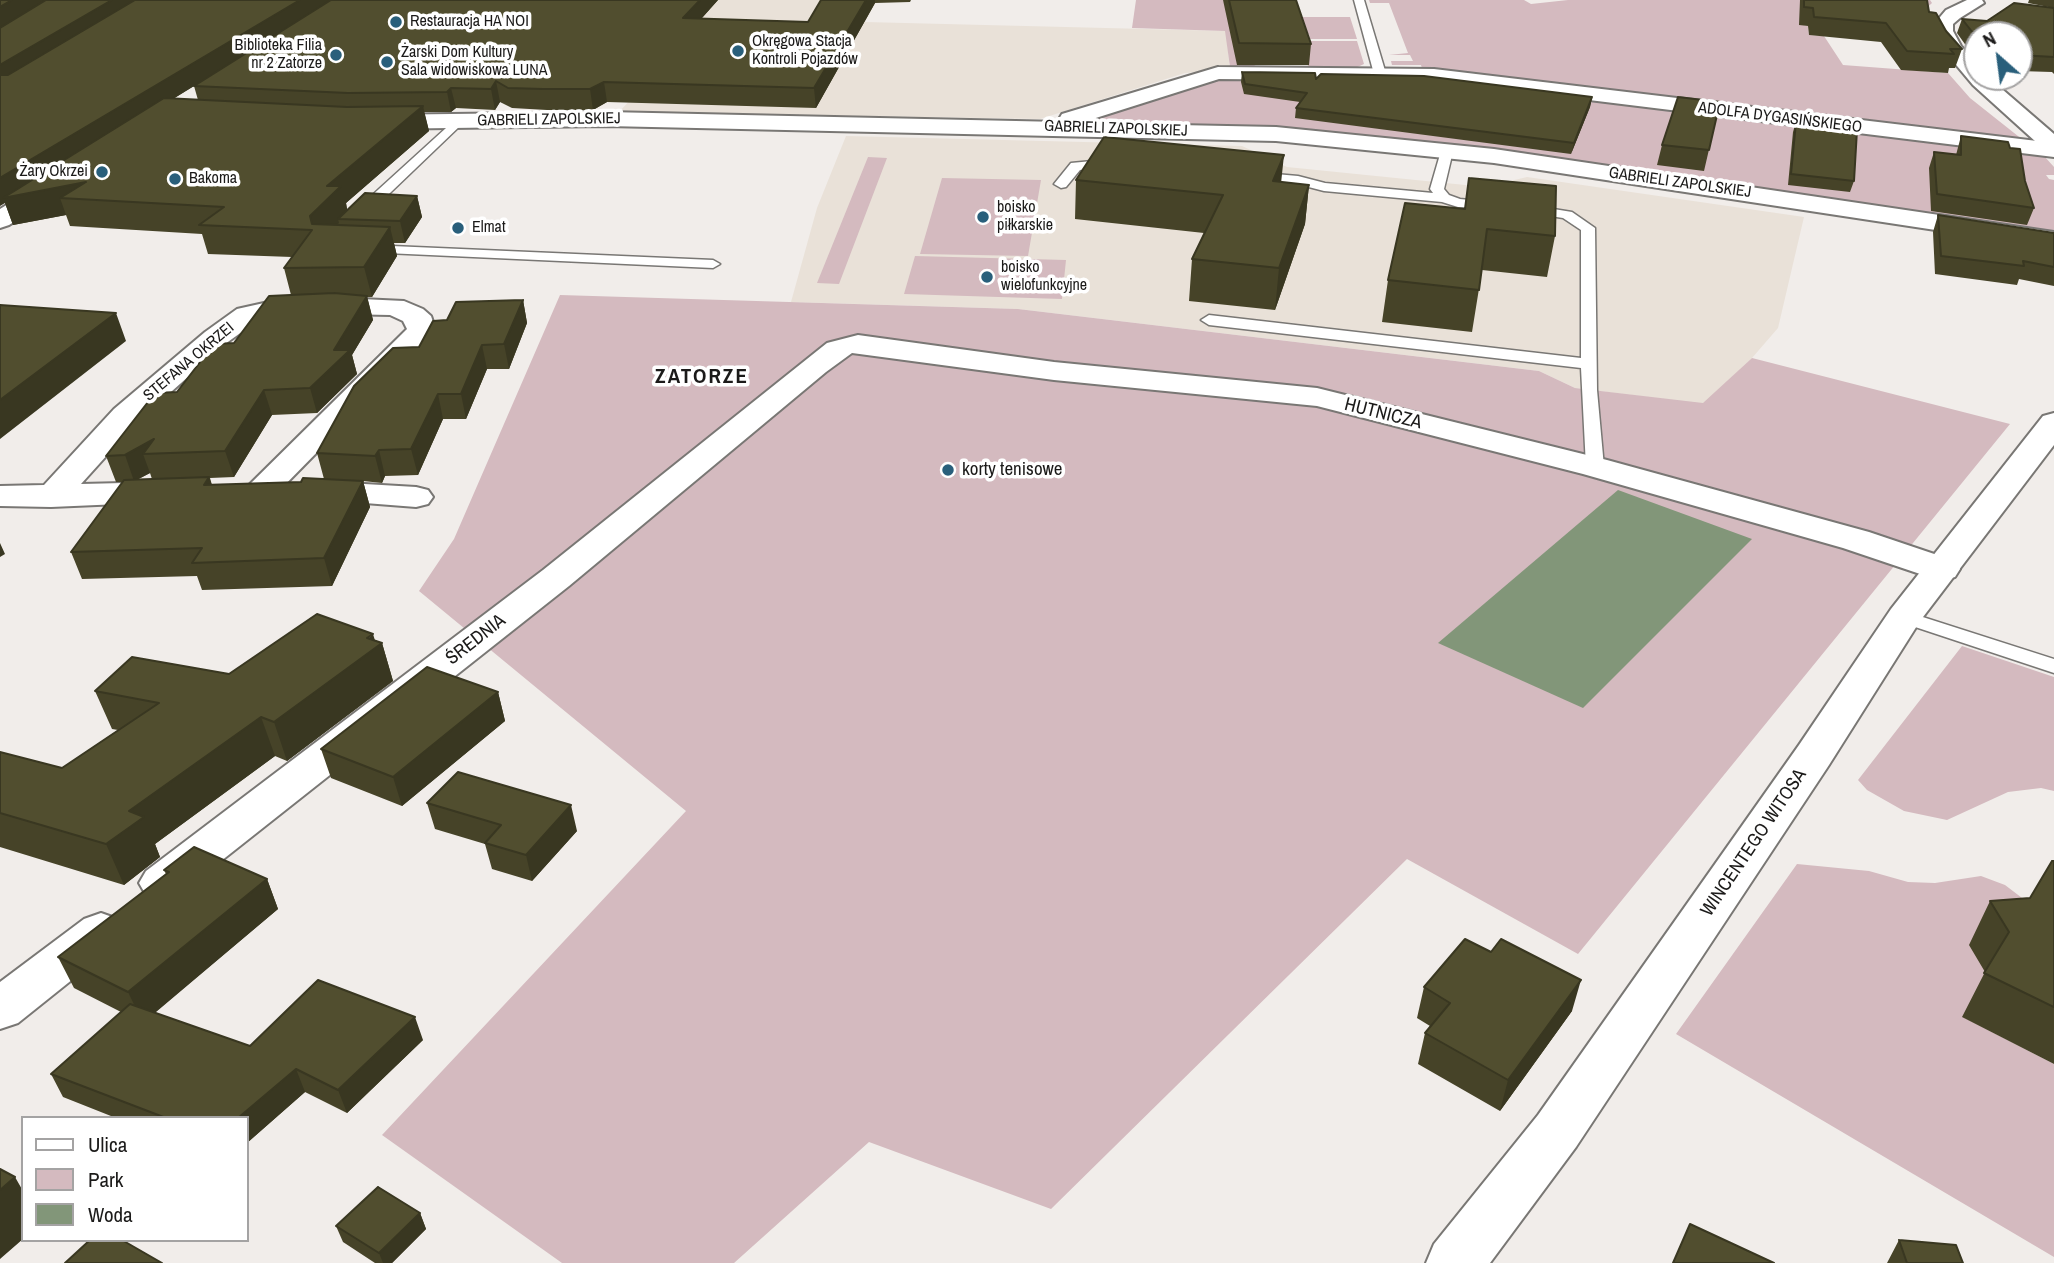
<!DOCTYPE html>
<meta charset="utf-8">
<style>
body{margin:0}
#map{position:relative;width:2054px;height:1263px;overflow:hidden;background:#f1edea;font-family:"Archivo Narrow",sans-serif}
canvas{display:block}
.legend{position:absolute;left:21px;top:1116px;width:228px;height:126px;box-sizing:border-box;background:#fff;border:2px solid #a4a3a3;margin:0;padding:9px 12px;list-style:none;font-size:21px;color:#1b1a19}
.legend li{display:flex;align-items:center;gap:14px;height:35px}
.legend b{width:35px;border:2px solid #a4a3a3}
.north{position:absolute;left:1963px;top:21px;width:70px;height:70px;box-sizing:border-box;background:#fff;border:2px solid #a4a3a3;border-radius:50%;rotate:332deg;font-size:19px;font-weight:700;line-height:28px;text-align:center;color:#1b1a19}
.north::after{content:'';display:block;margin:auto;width:24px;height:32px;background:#295f7b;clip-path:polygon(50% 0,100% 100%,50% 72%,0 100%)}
</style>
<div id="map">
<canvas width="2054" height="1263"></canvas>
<ul class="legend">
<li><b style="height:9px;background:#fff"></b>Ulica</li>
<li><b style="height:19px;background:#d4babf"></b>Park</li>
<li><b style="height:19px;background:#829679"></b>Woda</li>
</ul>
<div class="north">N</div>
</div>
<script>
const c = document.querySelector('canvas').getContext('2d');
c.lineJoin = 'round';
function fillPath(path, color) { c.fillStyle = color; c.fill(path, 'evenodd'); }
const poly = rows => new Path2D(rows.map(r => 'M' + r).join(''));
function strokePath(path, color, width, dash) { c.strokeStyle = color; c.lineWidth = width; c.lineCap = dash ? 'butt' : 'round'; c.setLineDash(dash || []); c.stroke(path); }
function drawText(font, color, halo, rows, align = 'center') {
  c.font = font + ' "Archivo Narrow",sans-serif'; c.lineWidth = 7; c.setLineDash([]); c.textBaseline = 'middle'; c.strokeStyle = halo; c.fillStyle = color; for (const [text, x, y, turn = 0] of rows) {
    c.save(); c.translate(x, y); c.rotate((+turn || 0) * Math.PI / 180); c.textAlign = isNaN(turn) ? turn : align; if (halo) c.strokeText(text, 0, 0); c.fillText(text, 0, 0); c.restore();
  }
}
fillPath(poly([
 [380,0,877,0,865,22,1226,31,1230,70,1185,73,1040,119,619,112,672,55],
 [846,136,1242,146,1287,167,1485,187,1527,177,1804,217,1778,328,1752,358,1704,404,1575,388,1539,371,1018,309,791,302,817,208]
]), '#e9e1d8');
fillPath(poly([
 [1136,0,1223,0,1255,66,1308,66,1302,41,1357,41,1364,64,1353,69,1230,67,1225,31,1132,28],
 [1369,0,1524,0,1531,4,1568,0,1930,0,1932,3,1920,14,1799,24,1808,26,1809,35,1824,36,1843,65,1948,73,1970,98,2028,144,1423,72,1421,65,1392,65,1391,61,1413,61,1410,55,1389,55,1408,53,1389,3,1370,3],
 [1303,17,1350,17,1357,39,1310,39,1309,34,1299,34,1294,18],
 [1236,75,1441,79,2038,155,2045,157,2054,167,2054,175,2046,175,2049,179,2054,180,2054,231,1510,152,1367,136,1248,127,1099,123,1094,119],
 [868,157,887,158,839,284,817,283],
 [942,178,1041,180,1028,256,920,254],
 [915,256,1066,260,1062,299,904,294],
 [560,295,1018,309,1539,371,1575,388,1703,403,1752,358,2010,424,1578,954,1407,859,1051,1209,869,1142,734,1263,562,1263,382,1135,686,811,419,591,454,539],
 [1962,646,2054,677,2054,791,2041,788,2008,792,1947,820,1904,811,1867,790,1858,780],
 [1797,864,1869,871,1908,882,1935,883,1981,876,2005,885,2030,904,1963,1017,2054,1064,2054,1257,1676,1034]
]), '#d4babf');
fillPath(poly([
 [1618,490,1752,539,1583,708,1438,643]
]), '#829679');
const service = poly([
 [1354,0,1364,0,1386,74,1384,76,1374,74,1354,0],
 [457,118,461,119,461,125,367,215,357,215,357,209,457,118],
 [1447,147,1453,151,1444,189,1449,195,1460,199,1499,203,1499,209,1458,207,1442,202,1324,191,1297,184,1253,180,1246,176,1253,172,1298,176,1325,183,1433,193,1430,189,1441,151,1447,147],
 [1113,159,1118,160,1118,166,1080,170,1066,187,1061,188,1054,184,1071,163,1113,159],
 [1529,205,1572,212,1595,228,1597,390,1604,467,1601,471,1595,472,1586,467,1581,368,1209,325,1201,320,1209,315,1581,358,1581,230,1563,218,1524,212,1522,209,1529,205],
 [369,245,713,260,720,264,713,268,364,252,362,249,369,245],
 [1904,611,2054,659,2054,673,1897,621,1894,617,1897,613,1904,611]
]);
const minor = poly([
 [1218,67,1434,69,2054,143,2054,157,1434,81,1219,79,1080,123,1276,127,1494,149,2054,232,2054,248,1494,163,1276,141,607,126,373,129,365,127,362,122,365,117,373,115,607,112,1061,122,1059,119,1062,114,1218,67],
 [340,298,404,301,423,309,431,316,436,331,274,496,262,499,250,496,245,489,407,329,403,321,390,315,340,314,273,317,257,321,225,344,136,423,81,484,166,482,178,485,183,492,178,499,166,502,51,507,0,506,0,486,44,485,114,409,205,332,237,309,273,301,340,298],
 [858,335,1054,362,1317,388,1607,460,1869,532,1955,561,1960,569,1955,577,1942,580,1929,577,1843,548,1583,474,1317,406,1054,380,852,353,826,372,569,586,178,895,162,900,146,895,139,883,146,871,543,570,827,343,858,335],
 [313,481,416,487,428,490,433,497,428,504,416,507,301,498,296,491,301,484,313,481],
 [101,913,118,919,125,931,118,943,18,1023,0,1029,0,982,84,919,101,913]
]);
const tertiary = poly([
 [1967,0,1982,0,1984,3,1960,18,1953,24,1953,31,1961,46,1977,65,1977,77,1988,77,2054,134,2054,153,2046,151,1973,85,1942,48,1933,31,1935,23,1946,10,1967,0],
 [53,180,62,182,65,187,62,192,9,225,0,228,0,209,44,182,53,180],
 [2054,413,2054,445,1920,621,1829,765,1576,1147,1490,1263,1426,1263,1434,1244,1538,1115,1799,745,1891,609,2043,416,2054,413]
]);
strokePath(service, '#797774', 3);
strokePath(minor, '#797774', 4);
strokePath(tertiary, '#797774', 4);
fillPath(service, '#fff');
fillPath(minor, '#fff');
fillPath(tertiary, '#fff');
fillPath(poly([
 [0,0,718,0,701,19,808,22,821,0,911,0,910,2,875,3,816,108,607,102,593,110,547,110,512,108,500,102,495,110,456,108,451,112,424,112,429,131,346,203,347,210,417,196,422,217,405,243,394,243,397,256,372,297,367,297,373,320,352,355,357,374,317,413,272,415,234,477,210,478,212,485,301,482,324,479,317,453,419,347,447,320,523,300,527,323,509,369,487,369,466,419,443,419,418,475,385,476,382,483,363,481,370,507,332,586,202,590,197,576,82,579,71,552,123,482,116,482,106,456,177,392,291,295,284,268,292,257,208,254,202,234,70,226,66,215,13,225,5,203],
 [194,86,198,100,173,99],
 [150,473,152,479,137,480],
 [1223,0,1296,0,1311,44,1309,65,1237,65],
 [1800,0,1927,0,1929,12,1962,49,1955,68,1949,68,1948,73,1901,70,1881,42,1809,35,1808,26,1799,25],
 [2029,0,2054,0,2054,8,2028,3],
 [2054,8,2054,74,2052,72,2019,71,2019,35,1977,35,1977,61,1957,33,1962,19,1987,21],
 [1242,72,1316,79,1592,97,1590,107,1571,154,1295,118,1296,108,1300,102,1244,94,1241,82],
 [1720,102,1704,171,1657,165,1662,145],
 [1796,122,1854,181,1850,192,1788,185,1793,132],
 [1961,136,2010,148,2025,181,2034,208,2027,225,1931,211,1929,168,1934,152,1956,155],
 [1076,180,1281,182,1309,185,1305,224,1275,310,1189,301,1192,259,1204,233,1075,219],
 [1405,203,1555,236,1547,277,1482,270,1472,332,1382,322,1388,280],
 [1938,215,2054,233,2054,286,2019,279,2017,285,1935,274,1933,232],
 [375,640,382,643,393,681,287,761,275,756,155,844,160,857,124,885,0,847,0,752,62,768,118,730,112,729,95,691,229,674],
 [498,692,505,721,402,806,331,778,321,749],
 [427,803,577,831,532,881,492,869,485,844,435,829],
 [2054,861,2054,1064,1962,1017,1985,972,1969,945,1990,901,2030,898],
 [164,870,267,879,278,909,154,1013,250,1046,423,1040,347,1113,305,1092,247,1143,247,1118,116,1118,63,1097,51,1074,121,1012,74,988,58,957,166,874],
 [1424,987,1572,1011,1500,1111,1418,1064,1425,1033,1430,1026,1417,1018],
 [420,1213,426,1229,392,1263,375,1263,343,1242,336,1226],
 [1899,1240,1963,1263,1887,1263]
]), '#464328');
fillPath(poly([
 [12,0,48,0,0,29,0,7],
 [112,0,148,0,0,85,0,65],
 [300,0,334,0,18,194,86,182,60,198,66,215,13,225,5,203,0,206,0,178],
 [700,0,718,0,685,37,683,18],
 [866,0,875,0,875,3,816,108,814,88],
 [496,81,500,102,495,110,491,89],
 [604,82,607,102,593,110,590,89],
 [451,88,456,108,451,112,447,92],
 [1592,97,1590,107,1571,154,1574,143],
 [423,106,429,131,346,203,348,214,338,219,339,223,317,244,310,216,327,186],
 [1284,155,1280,193,1273,181],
 [1309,185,1305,224,1275,310,1279,268],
 [417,196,422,217,405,243,400,221],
 [390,227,397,256,372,297,364,267],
 [367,296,373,320,352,355,357,374,317,413,310,388],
 [523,300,527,323,509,369,504,344],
 [116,313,126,341,0,439,0,400],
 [482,345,487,369,466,419,461,394],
 [264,390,272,415,234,477,225,451],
 [438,394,443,419,418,475,411,449],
 [154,439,143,454,150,473,134,481,125,455],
 [379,450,385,476,382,483,375,456],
 [209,477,218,503,204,485],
 [363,481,370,507,332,586,324,558],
 [0,543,5,554,0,557],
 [373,634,377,647,382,643,393,681,287,761,274,722],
 [498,692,505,721,402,806,393,777],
 [261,717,275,756,155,844,160,857,124,885,106,844,129,811],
 [571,805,577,831,532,881,526,855],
 [267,879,278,909,143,1023,128,992],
 [1581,980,1572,1011,1500,1111,1508,1080],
 [415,1017,423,1040,347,1113,338,1090],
 [296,1069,305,1092,247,1143,247,1118,238,1118],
 [15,1177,23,1191,23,1239,0,1259,0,1190],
 [420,1213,426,1229,392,1263,383,1263,379,1253]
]), '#393721');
const building = poly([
 [0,0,12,0,0,7,0,0],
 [46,0,112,0,0,65,0,28,46,0],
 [135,0,300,0,0,178,0,75,8,75,135,0],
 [331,0,700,0,683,18,808,22,821,0,866,0,814,88,604,82,590,89,543,89,508,88,496,81,491,89,451,88,447,92,348,93,194,86,331,0],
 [1229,0,1296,0,1311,44,1239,43,1229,0],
 [1804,0,1927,0,1929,12,1936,13,1946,31,1962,49,1950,49,1954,54,1907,51,1886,23,1814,17,1813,8,1804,7,1804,0],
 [2014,3,2054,8,2054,57,2019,55,2019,35,1977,35,1977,38,1962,19,1987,21,2014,3],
 [1242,72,1315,73,1316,79,1321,74,1424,76,1592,97,1574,143,1296,108,1307,93,1245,84,1242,72],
 [1678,97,1720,102,1709,150,1662,145,1678,97],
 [164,98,347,107,423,106,327,186,341,186,310,216,312,224,390,227,364,267,284,268,312,230,199,225,224,207,60,198,86,182,3,198,164,98],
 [1796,122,1857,130,1854,181,1791,174,1796,122],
 [1961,136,2008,142,2010,148,2020,149,2025,181,2034,208,1937,194,1934,152,1961,155,1961,136],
 [1104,137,1284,155,1273,181,1309,185,1279,268,1192,259,1223,195,1076,180,1104,137],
 [1469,178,1556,186,1555,236,1487,229,1479,290,1388,280,1405,203,1465,209,1469,178],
 [365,193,417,196,400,221,338,219,365,193],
 [1938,215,2054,233,2054,267,2023,261,2024,266,1941,256,1938,215],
 [334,293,367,296,334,350,350,350,310,388,264,390,225,451,143,454,154,439,125,455,106,456,155,393,177,392,214,344,234,343,269,296,334,293],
 [523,300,504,344,482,345,461,394,438,394,411,449,379,450,375,456,317,453,354,386,393,348,419,347,433,321,447,320,456,302,523,300],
 [0,305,116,313,0,400,0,305],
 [209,477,204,485,301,482,303,478,363,481,324,558,192,563,202,548,71,552,124,480,209,477],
 [317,614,373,634,367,638,382,643,274,722,261,717,129,811,144,817,106,844,0,813,0,752,62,768,159,703,95,691,132,657,229,674,317,614],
 [427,667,498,692,393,777,321,749,427,667],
 [458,772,571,805,526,855,485,843,501,825,427,803,458,772],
 [194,847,267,879,128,992,58,957,169,872,164,870,194,847],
 [2052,861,2054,861,2054,1007,1984,973,2009,932,1990,901,2030,898,2052,861],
 [1465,939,1491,952,1501,939,1581,980,1508,1080,1425,1033,1450,1003,1424,987,1465,939],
 [318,980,415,1017,338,1090,296,1069,238,1118,166,1118,51,1074,130,1004,250,1046,318,980],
 [0,1169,15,1177,0,1190,0,1169],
 [378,1187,420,1213,379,1253,336,1226,378,1187],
 [1690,1224,1774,1263,1673,1263,1690,1224],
 [90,1240,122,1240,162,1263,65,1263,90,1240],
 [1899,1240,1956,1245,1963,1263,1907,1263,1899,1240]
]);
fillPath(building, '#514e2f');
strokePath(building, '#393721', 2);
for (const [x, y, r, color] of [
 [396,22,7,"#295f7b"],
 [738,51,7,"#295f7b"],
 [336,55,7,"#295f7b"],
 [387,62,7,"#295f7b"],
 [102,172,7,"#295f7b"],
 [175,179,7,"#295f7b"],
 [983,217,7,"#295f7b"],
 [458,228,7,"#295f7b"],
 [987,277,7,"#295f7b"],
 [948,470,7,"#295f7b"]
]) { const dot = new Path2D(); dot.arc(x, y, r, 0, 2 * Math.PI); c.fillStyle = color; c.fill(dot); strokePath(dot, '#fff', 2.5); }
drawText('16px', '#1b1a19', '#fff', [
 ["Restauracja HA NOI",410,22],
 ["Okręgowa Stacja",752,42],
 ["Kontroli Pojazdów",752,60],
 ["Biblioteka Filia",322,46,"right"],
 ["nr 2 Zatorze",322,64,"right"],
 ["Żarski Dom Kultury",401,53],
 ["Sala widowiskowa LUNA",401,71],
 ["Żary Okrzei",88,172,"right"],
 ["Bakoma",189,179],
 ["boisko",997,208],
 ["piłkarskie",997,226],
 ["Elmat",472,228],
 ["boisko",1001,268],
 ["wielofunkcyjne",1001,286]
], 'left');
drawText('16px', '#1b1a19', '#fff', [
 ["ADOLFA DYGASIŃSKIEGO",1780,118,7],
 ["GABRIELI ZAPOLSKIEJ",549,120,-1],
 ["GABRIELI ZAPOLSKIEJ",1116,129,2],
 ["GABRIELI ZAPOLSKIEJ",1680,183,8],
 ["STEFANA OKRZEI",189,362,-40]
]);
drawText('19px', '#1b1a19', '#fff', [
 ["HUTNICZA",1383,414,14],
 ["ŚREDNIA",476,640,-38],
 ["WINCENTEGO WITOSA",1754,843,-56]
]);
drawText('19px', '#1b1a19', '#fff', [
 ["korty tenisowe",962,470]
], 'left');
c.letterSpacing = '2px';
drawText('bold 21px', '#1b1a19', '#fff', [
 ["ZATORZE",702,377]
]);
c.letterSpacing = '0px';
</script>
